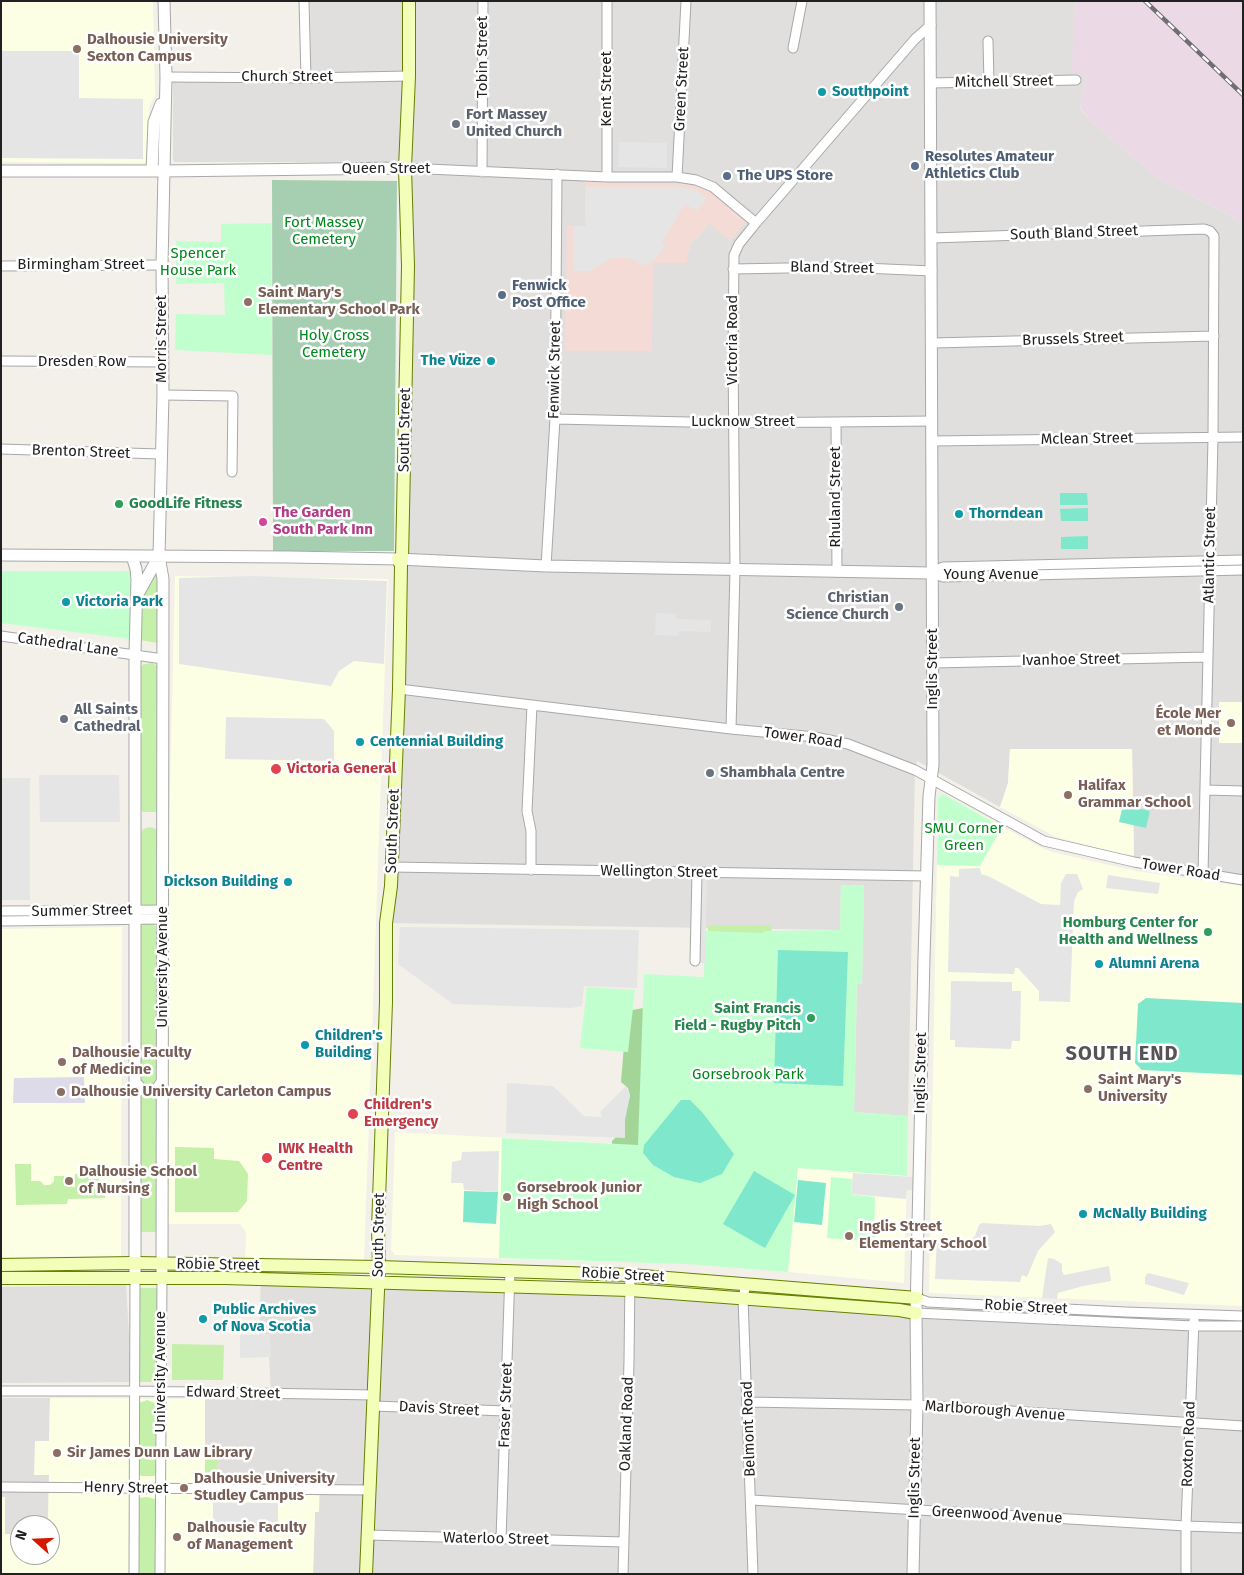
<!DOCTYPE html>
<meta charset="utf-8">
<style>
body{margin:0}
#map{position:relative;width:1244px;height:1575px;overflow:hidden;background:#f2f0e8;font-family:"Fira Sans",sans-serif}
canvas{display:block}
.frame{position:absolute;inset:0;border:2px solid #212121;pointer-events:none}
.north{position:absolute;left:10px;top:1515px;width:50px;height:50px;box-sizing:border-box;background:#fff;border:1px solid #a6a6a6;border-radius:50%;rotate:290deg;font-size:14px;font-weight:700;line-height:20px;text-align:center;color:#212121}
.north::after{content:'';display:block;margin:auto;width:18px;height:22px;background:#d31900;clip-path:polygon(50% 0,100% 100%,50% 72%,0 100%)}
</style>
<div id="map">
<canvas width="1244" height="1575"></canvas>
<div class="frame"></div>
<div class="north">N</div>
</div>
<script>
const c = document.querySelector('canvas').getContext('2d');
c.lineJoin = 'round';
function fillPath(path, color) { c.fillStyle = color; c.fill(path, 'evenodd'); }
const poly = rows => new Path2D(rows.map(r => 'M' + r).join(''));
function strokePath(path, color, width, dash) { c.strokeStyle = color; c.lineWidth = width; c.lineCap = dash ? 'butt' : 'round'; c.setLineDash(dash || []); c.stroke(path); }
function drawText(font, color, halo, rows, align = 'center') {
  c.font = font + ' "Fira Sans",sans-serif'; c.lineWidth = 5; c.setLineDash([]); c.textBaseline = 'middle'; c.strokeStyle = halo; c.fillStyle = color; for (const [text, x, y, turn = 0] of rows) {
    c.save(); c.translate(x, y); c.rotate((+turn || 0) * Math.PI / 180); c.textAlign = isNaN(turn) ? turn : align; if (halo) c.strokeText(text, 0, 0); c.fillText(text, 0, 0); c.restore();
  }
}
fillPath(poly([
 [310,1,405,1,404,69,401,73,314,72,311,69],
 [406,1,1076,1,1073,25,1074,41,1086,75,1080,108,1089,120,1157,177,1229,215,1243,225,1243,702,1219,703,1219,743,1243,743,1243,880,1134,862,1132,749,1010,749,1008,783,1000,807,917,761,915,770,908,1116,854,1112,857,984,862,984,864,885,841,885,840,930,386,923,398,559],
 [586,182,746,222,709,223,699,236,693,240,687,255,653,263,651,351,567,226,585,226],
 [175,80,401,80,405,82,401,162,175,162,173,160,173,82],
 [261,1276,1243,1323,1243,1574,313,1574,315,1512,319,1512,205,1478,205,1399,271,1395,268,1334,259,1334],
 [126,1285,132,1382,1,1383,1,1287],
 [1,1398,50,1398,49,1441,34,1474,49,1475,48,1522,35,1522,35,1525,20,1525,20,1535,5,1534,5,1497,1,1497]
]), '#e0dfde');
fillPath(poly([
 [586,182,682,184,706,188,746,222,730,241,709,223,699,236,693,240,687,255,687,263,653,263,652,351,565,351,567,226,585,226]
]), '#f4dbd6');
fillPath(poly([
 [1076,1,1243,1,1243,225,1229,215,1157,177,1089,120,1080,107,1086,75,1071,71,1074,41,1073,25]
]), '#ecd9e6');
fillPath(poly([
 [1,1,153,1,155,96,149,107,148,163,1,162],
 [175,576,388,579,364,1263,245,1261,246,1232,240,1224,168,1224,166,958],
 [1219,702,1243,702,1243,743,1219,743],
 [1010,749,1132,749,1134,855,1120,854,1056,837,1000,807,1008,783],
 [943,794,1040,847,1052,852,1136,871,1243,886,1243,1306,929,1293,938,798],
 [122,927,121,1256,1,1257,1,929],
 [395,1132,623,1144,620,1262,395,1255,391,1250],
 [798,1168,907,1176,904,1283,788,1272],
 [50,1398,205,1399,205,1478,320,1478,319,1512,315,1512,313,1574,1,1574,1,1497,5,1497,5,1534,20,1535,20,1555,50,1555,50,1525,35,1525,35,1522,48,1522,49,1475,34,1475,35,1441,49,1441]
]), '#fcffe4');
fillPath(poly([
 [1199,565,1199,567,942,573,943,571],
 [157,573,157,580,158,643,140,640,142,597],
 [152,663,157,666,158,809,156,812,143,812,140,809,139,669,144,664],
 [150,827,156,829,159,835,158,903,157,906,144,907,141,905,140,900,140,834,143,829],
 [143,924,154,924,158,929,157,1082,153,1087,140,1083,140,926],
 [771,925,772,936,708,963,708,926],
 [140,1092,157,1092,157,1232,139,1232],
 [175,1147,214,1148,214,1159,239,1161,248,1174,247,1201,238,1212,175,1212],
 [15,1164,31,1164,31,1181,40,1181,44,1185,50,1185,54,1181,54,1176,64,1176,64,1186,75,1187,75,1174,88,1174,88,1179,99,1179,98,1185,105,1192,105,1198,68,1199,67,1204,16,1205],
 [139,1288,157,1288,157,1382,139,1382],
 [172,1344,224,1345,223,1380,172,1380],
 [147,1400,155,1403,156,1474,154,1476,141,1476,139,1474,139,1403],
 [206,1447,218,1447,217,1478,205,1478],
 [147,1497,155,1499,156,1574,139,1574,139,1498]
]), '#c4f0aa');
fillPath(poly([
 [649,1007,642,1148,612,1146,612,1141,616,1137,630,1096,628,1088,621,1082,625,1033,632,1010]
]), '#a3d599');
fillPath(poly([
 [272,180,397,181,394,551,273,551]
]), '#a6ceb1');
fillPath(poly([
 [271,223,272,355,175,350,176,314,225,315,224,283,176,284,176,241,221,242,221,224],
 [1,571,131,571,130,639,1,623],
 [943,794,1002,827,980,866,937,865,938,798],
 [841,885,864,885,862,984,857,984,854,1112,908,1116,907,1176,798,1168,788,1272,687,1264,499,1258,502,1138,638,1145,644,974,704,977,705,931,763,933,764,931,840,930],
 [587,987,635,990,628,1052,580,1048],
 [831,1177,852,1179,851,1194,875,1197,874,1236,876,1236,875,1242,827,1238]
]), '#c2ffce');
fillPath(poly([
 [1060,493,1087,493,1088,505,1060,505],
 [1088,508,1088,521,1061,521,1060,509],
 [1088,536,1088,549,1061,549,1061,537],
 [1123,805,1150,811,1146,828,1119,822],
 [778,950,848,952,843,1086,774,1083],
 [1146,998,1243,1003,1243,1075,1142,1070,1135,1063,1138,1004],
 [681,1100,690,1100,702,1112,734,1154,722,1174,700,1183,674,1177,653,1165,643,1153,644,1145],
 [754,1171,795,1195,765,1248,723,1224],
 [798,1180,826,1183,822,1225,794,1222],
 [464,1191,498,1192,496,1224,463,1222]
]), '#7fe8cc');
fillPath(poly([
 [1,51,79,51,79,98,143,99,143,159,1,158],
 [619,142,667,143,667,168,618,167],
 [586,187,682,187,697,191,707,198,697,211,685,204,662,242,666,245,660,254,646,266,629,258,612,258,589,271,574,271,574,226,586,226],
 [252,576,387,581,384,664,354,661,339,671,331,686,179,664,179,578],
 [656,613,676,614,676,619,711,620,711,632,679,631,679,636,655,635],
 [226,717,324,719,334,731,334,761,225,759],
 [39,775,119,775,120,822,40,822],
 [1,778,30,778,30,900,1,900],
 [980,868,981,874,990,877,1041,904,1060,905,1061,883,1066,874,1077,874,1083,889,1078,892,1074,901,1070,1002,1039,1001,1039,991,1018,968,1015,968,1014,974,948,972,950,876,959,877,959,869],
 [1108,875,1160,883,1158,894,1106,888],
 [699,876,707,876,705,963,698,963],
 [400,927,639,930,637,988,584,986,582,1006,571,1008,453,1004,398,964],
 [951,981,1012,982,1012,991,1021,991,1020,1041,1012,1041,1011,1049,955,1047,955,1040,950,1040],
 [507,1083,553,1086,584,1116,602,1117,600,1112,626,1086,630,1096,625,1120,625,1138,506,1133],
 [499,1151,498,1192,464,1190,463,1183,451,1183,452,1162,461,1160,462,1152],
 [853,1173,914,1177,914,1190,907,1190,906,1199,851,1194],
 [982,1223,1040,1226,1051,1224,1055,1232,1038,1251,1027,1277,1022,1275,1020,1282,935,1279,937,1238,971,1239,975,1236,979,1225],
 [1048,1258,1054,1259,1062,1264,1062,1271,1064,1275,1109,1266,1111,1281,1083,1286,1058,1293,1057,1299,1042,1298],
 [1148,1273,1189,1283,1184,1295,1145,1284,1145,1277],
 [270,1334,271,1357,240,1358,240,1335],
 [213,1502,278,1503,278,1531,213,1531]
]), '#e5e5e5');
fillPath(poly([
 [84,1077,85,1103,13,1103,14,1078]
]), '#dddbe9');
const minor = poly([
 [304,1,306,78],
 [607,1,607,177],
 [988,41,989,83],
 [793,48,802,1],
 [166,77,306,78,409,76],
 [931,83,1076,80],
 [405,168,607,177,677,177,696,180,713,187,756,223],
 [482,172,483,1],
 [677,177,686,1],
 [932,238,1204,229,1210,231,1214,236,1213,438,1203,874],
 [1,266,162,265],
 [733,269,841,267,932,271],
 [933,343,1214,336],
 [1,361,162,362],
 [163,395,233,396,232,472],
 [555,419,733,423,932,421],
 [836,422,837,572],
 [932,441,1243,437],
 [1,449,160,454],
 [546,566,555,419,557,174],
 [931,573,943,567,1243,560],
 [931,573,943,577,1243,570],
 [1,636,163,659],
 [933,663,1208,657],
 [399,689,731,729,815,737,848,744,915,770,1044,841,1134,862,1243,880],
 [731,729,735,570,733,355,734,255,739,244,756,223,915,39,931,25],
 [1205,790,1243,791],
 [392,867,926,876],
 [531,870,531,831,527,811,532,705],
 [1,911,163,910],
 [1,921,163,919],
 [695,961,697,873],
 [746,1284,743,1298,753,1574],
 [917,1298,928,1302,1126,1312,1243,1316],
 [916,1313,1193,1326,1243,1326],
 [1,1391,135,1391,374,1395],
 [747,1402,917,1405,1243,1426],
 [374,1406,505,1411],
 [1,1487,370,1490],
 [752,1500,1186,1526,1243,1528],
 [368,1535,624,1542],
 [501,1539,510,1271],
 [134,1574,135,1277],
 [160,1574,162,1277],
 [623,1574,629,1361,630,1275],
 [1186,1574,1186,1526,1194,1320]
]);
const tertiary = poly([
 [1,171,162,171,405,168],
 [152,171,154,122,161,104],
 [1,555,290,557,398,559,546,566,931,573],
 [132,556,136,569,137,579,135,654,135,1277],
 [138,594,159,556],
 [135,1082,141,1089,149,1091,157,1089,162,1082],
 [162,1277,163,579,159,556,163,395,162,265,166,77,164,1],
 [913,1574,917,1405,916,1313,924,957,929,796,933,765,930,1]
]);
const secondary = poly([
 [1,1265,135,1263,379,1267,630,1275,917,1298],
 [1,1278,225,1278,630,1290,899,1310,916,1313],
 [366,1574,379,1267,378,1228,386,1002,386,923,391,886,399,689,401,565,398,559,402,559,403,512,408,266,405,168,409,76,409,1]
]);
strokePath(minor, '#a8a8a8', 11);
strokePath(tertiary, '#a8a8a8', 13);
strokePath(secondary, '#648100', 14);
strokePath(minor, '#fff', 9);
strokePath(tertiary, '#fff', 11);
strokePath(secondary, '#f3ffb9', 12);
const rail = poly([
 [1145,1,1243,95]
]);
strokePath(rail, '#6f6f6f', 4.5);
strokePath(rail, '#fff', 2.5, [8]);
for (const [x, y, r, color] of [
 [77,49,5,"#8d6e63"],
 [822,92,5,"#0f9aa8"],
 [456,124,5,"#6b7280"],
 [915,166,5,"#5c6f8a"],
 [727,176,5,"#5c6f8a"],
 [502,295,5,"#5c6f8a"],
 [248,302,5,"#8d6e63"],
 [491,361,5,"#0f9aa8"],
 [119,504,5,"#2e9e5b"],
 [959,514,5,"#0f9aa8"],
 [263,522,5,"#d1479c"],
 [66,602,5,"#0f9aa8"],
 [899,607,5,"#6b7280"],
 [64,719,5,"#6b7280"],
 [1231,723,5,"#8d6e63"],
 [360,742,5,"#0f9aa8"],
 [276,769,6,"#e0444e"],
 [710,773,5,"#6b7280"],
 [1068,795,5,"#8d6e63"],
 [288,882,5,"#0f9aa8"],
 [1208,932,5,"#2e9e5b"],
 [1099,964,5,"#0f9aa8"],
 [811,1018,5,"#2e9e5b"],
 [305,1045,5,"#0f9aa8"],
 [62,1062,5,"#8d6e63"],
 [1088,1089,5,"#8d6e63"],
 [61,1092,5,"#8d6e63"],
 [353,1114,6,"#e0444e"],
 [267,1158,6,"#e0444e"],
 [69,1181,5,"#8d6e63"],
 [507,1197,5,"#8d6e63"],
 [1083,1214,5,"#0f9aa8"],
 [849,1236,5,"#8d6e63"],
 [203,1319,5,"#0f9aa8"],
 [57,1453,5,"#8d6e63"],
 [184,1488,5,"#8d6e63"],
 [177,1537,5,"#8d6e63"]
]) { const dot = new Path2D(); dot.arc(x, y, r, 0, 2 * Math.PI); c.fillStyle = color; c.fill(dot); strokePath(dot, '#fff', 2); }
drawText('bold 15px', '#785e54', '#fff', [
 ["Dalhousie University",87,40],
 ["Sexton Campus",87,57],
 ["Saint Mary's",258,293],
 ["Elementary School Park",258,310],
 ["École Mer",1221,714,"right"],
 ["et Monde",1221,731,"right"],
 ["Halifax",1078,786],
 ["Grammar School",1078,803],
 ["Dalhousie Faculty",72,1053],
 ["of Medicine",72,1070],
 ["Saint Mary's",1098,1080],
 ["University",1098,1097],
 ["Dalhousie University Carleton Campus",71,1092],
 ["Dalhousie School",79,1172],
 ["of Nursing",79,1189],
 ["Gorsebrook Junior",517,1188],
 ["High School",517,1205],
 ["Inglis Street",859,1227],
 ["Elementary School",859,1244],
 ["Sir James Dunn Law Library",67,1453],
 ["Dalhousie University",194,1479],
 ["Studley Campus",194,1496],
 ["Dalhousie Faculty",187,1528],
 ["of Management",187,1545]
], 'left');
drawText('15px', '#212121', '#fff', [
 ["Tobin Street",483,57,-90],
 ["Church Street",287,77],
 ["Mitchell Street",1004,82,-1],
 ["Kent Street",607,89,-90],
 ["Green Street",682,89,-87],
 ["Queen Street",386,169],
 ["South Bland Street",1074,233,-2],
 ["Birmingham Street",81,265],
 ["Bland Street",832,268,1],
 ["Morris Street",162,339,-90],
 ["Brussels Street",1073,339,-2],
 ["Victoria Road",733,340,-90],
 ["Dresden Row",82,362],
 ["Fenwick Street",555,370,-89],
 ["Lucknow Street",743,422],
 ["South Street",405,430,-89],
 ["Mclean Street",1087,439,-1],
 ["Brenton Street",81,452,2],
 ["Rhuland Street",836,497,-90],
 ["Atlantic Street",1210,555,-89],
 ["Young Avenue",991,575],
 ["Cathedral Lane",68,645,8],
 ["Ivanhoe Street",1071,660,-1],
 ["Inglis Street",933,669,-90],
 ["Tower Road",803,738,8],
 ["South Street",393,831,-88],
 ["Tower Road",1181,870,9],
 ["Wellington Street",659,872,1],
 ["Summer Street",82,911,-1],
 ["University Avenue",163,967,-90],
 ["Inglis Street",921,1073,-89],
 ["South Street",379,1235,-89],
 ["Robie Street",218,1265,1],
 ["Robie Street",623,1275,3],
 ["Robie Street",1026,1307,3],
 ["University Avenue",161,1372,-90],
 ["Edward Street",233,1393,1],
 ["Fraser Street",506,1405,-88],
 ["Davis Street",439,1409,3],
 ["Marlborough Avenue",995,1411,4],
 ["Oakland Road",627,1424,-88],
 ["Belmont Road",749,1429,-92],
 ["Roxton Road",1189,1444,-88],
 ["Inglis Street",915,1478,-89],
 ["Henry Street",126,1488,1],
 ["Greenwood Avenue",997,1515,3],
 ["Waterloo Street",496,1539,1]
]);
drawText('bold 15px', '#0d838f', '#fff', [
 ["Southpoint",832,92],
 ["The Vüze",481,361,"right"],
 ["Thorndean",969,514],
 ["Victoria Park",76,602],
 ["Centennial Building",370,742],
 ["Dickson Building",278,882,"right"],
 ["Alumni Arena",1109,964],
 ["Children's",315,1036],
 ["Building",315,1053],
 ["McNally Building",1093,1214],
 ["Public Archives",213,1310],
 ["of Nova Scotia",213,1327]
], 'left');
drawText('bold 15px', '#5b616d', '#fff', [
 ["Fort Massey",466,115],
 ["United Church",466,132],
 ["Christian",889,598,"right"],
 ["Science Church",889,615,"right"],
 ["All Saints",74,710],
 ["Cathedral",74,727],
 ["Shambhala Centre",720,773]
], 'left');
drawText('bold 15px', '#4e5e75', '#fff', [
 ["Resolutes Amateur",925,157],
 ["Athletics Club",925,174],
 ["The UPS Store",737,176],
 ["Fenwick",512,286],
 ["Post Office",512,303]
], 'left');
drawText('15px', '#02881d', '#fff', [
 ["Fort Massey",324,223],
 ["Cemetery",324,240],
 ["Spencer",198,254],
 ["House Park",198,271],
 ["Holy Cross",334,336],
 ["Cemetery",334,353],
 ["SMU Corner",964,829],
 ["Green",964,846],
 ["Gorsebrook Park",748,1075]
]);
drawText('bold 15px', '#27864d', '#fff', [
 ["GoodLife Fitness",129,504,"left"],
 ["Homburg Center for",1198,923],
 ["Health and Wellness",1198,940],
 ["Saint Francis",801,1009],
 ["Field - Rugby Pitch",801,1026]
], 'right');
drawText('bold 15px', '#b23c85', '#fff', [
 ["The Garden",273,513],
 ["South Park Inn",273,530]
], 'left');
drawText('bold 15px', '#be3a42', '#fff', [
 ["Victoria General",287,769],
 ["Children's",364,1105],
 ["Emergency",364,1122],
 ["IWK Health",278,1149],
 ["Centre",278,1166]
], 'left');
c.letterSpacing = '1px';
drawText('bold 20px', '#545454', '#fff', [
 ["SOUTH END",1122,1054]
]);
c.letterSpacing = '0px';
</script>
